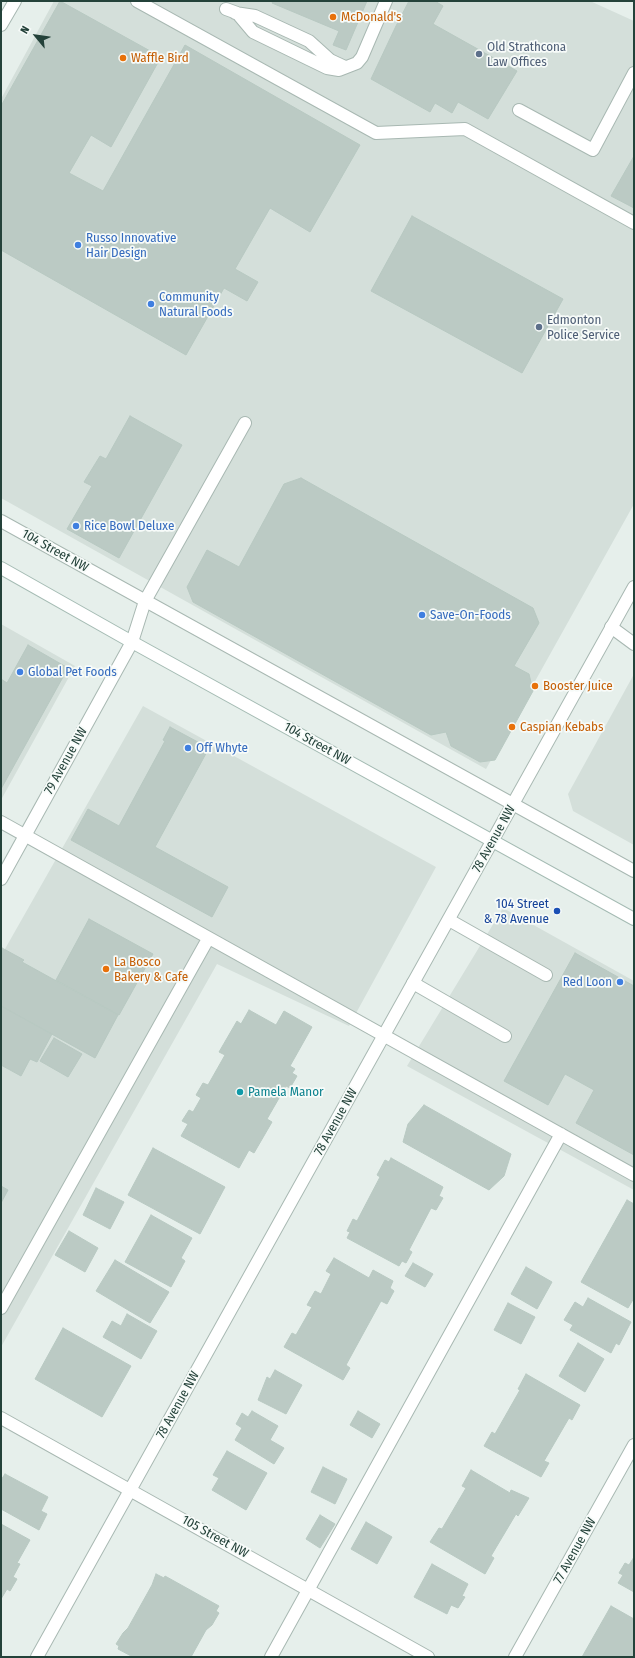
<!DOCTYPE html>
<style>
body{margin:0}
#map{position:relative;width:635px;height:1658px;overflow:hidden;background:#e6efeb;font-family:"Fira Sans Condensed",sans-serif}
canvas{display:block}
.frame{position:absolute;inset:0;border:2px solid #24423a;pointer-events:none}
.north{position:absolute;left:16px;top:16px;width:40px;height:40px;-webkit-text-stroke:3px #f7fbf9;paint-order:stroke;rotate:299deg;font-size:11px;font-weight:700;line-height:16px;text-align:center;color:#24423a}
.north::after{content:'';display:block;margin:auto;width:14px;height:18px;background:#24423a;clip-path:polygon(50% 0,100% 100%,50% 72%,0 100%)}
</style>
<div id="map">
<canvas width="635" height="1658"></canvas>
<div class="frame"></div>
<div class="north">N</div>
</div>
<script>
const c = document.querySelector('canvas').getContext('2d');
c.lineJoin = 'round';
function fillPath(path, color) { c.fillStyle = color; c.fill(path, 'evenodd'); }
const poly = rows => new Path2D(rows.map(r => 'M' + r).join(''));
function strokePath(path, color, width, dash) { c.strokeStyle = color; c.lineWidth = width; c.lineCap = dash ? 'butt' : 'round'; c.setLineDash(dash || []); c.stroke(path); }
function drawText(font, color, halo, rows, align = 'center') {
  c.font = font + ' "Fira Sans Condensed",sans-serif'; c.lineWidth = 3.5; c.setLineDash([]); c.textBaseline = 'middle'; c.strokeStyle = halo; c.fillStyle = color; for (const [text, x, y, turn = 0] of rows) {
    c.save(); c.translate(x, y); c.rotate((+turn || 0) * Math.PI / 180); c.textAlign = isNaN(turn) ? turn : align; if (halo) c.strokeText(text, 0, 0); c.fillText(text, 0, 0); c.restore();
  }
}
fillPath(poly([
 [54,1,590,1,634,21,634,504,486,769,1,498,1,99],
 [1,624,75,666,1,800],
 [634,674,634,845,573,811,568,794],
 [143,706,436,867,349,1026,217,964,1,1347,1,956],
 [503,908,634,981,634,1190,407,1066]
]), '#d4dfda');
const building = poly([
 [60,1,161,57,111,147,91,135,69,173,103,191,185,45,360,145,310,232,270,208,235,269,258,282,247,301,224,288,186,355,1,250,1,106,60,1],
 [273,1,367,1,346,50,333,45,339,31,272,3,273,1],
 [409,1,435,1,443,6,433,24,517,71,488,119,458,102,452,113,435,103,430,112,371,79,396,26,409,1],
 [634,156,634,208,611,196,634,156],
 [412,216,563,299,522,373,371,291,412,216],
 [130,416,182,445,119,558,67,529,92,486,84,482,100,456,106,459,130,416],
 [301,478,533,608,539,623,514,666,529,674,533,691,495,760,480,762,451,746,446,732,431,735,193,602,187,587,207,550,239,567,284,484,301,478],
 [28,645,68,668,1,789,1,679,7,683,28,645],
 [170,727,209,748,155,847,228,887,212,917,71,840,88,809,119,826,165,741,163,740,170,727],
 [89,919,153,954,119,1015,56,980,89,919],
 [2,948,24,960,22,962,118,1015,95,1058,1,1006,2,948],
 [575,953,634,986,634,1155,576,1123,594,1090,565,1074,548,1105,504,1081,575,953],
 [1,1006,52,1034,37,1062,30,1059,21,1076,1,1065,1,1006],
 [249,1010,276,1025,284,1011,312,1027,290,1066,295,1069,292,1073,297,1076,290,1088,286,1086,267,1119,272,1122,254,1153,249,1150,239,1168,181,1136,188,1124,182,1121,189,1110,193,1112,201,1098,196,1095,203,1083,208,1085,225,1055,219,1052,237,1021,241,1024,249,1010],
 [54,1038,82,1054,68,1077,40,1061,54,1038],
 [424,1105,511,1154,504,1176,489,1190,403,1142,408,1124,424,1105],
 [153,1148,225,1187,200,1234,128,1195,153,1148],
 [391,1158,443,1187,439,1196,443,1198,436,1210,431,1208,409,1250,412,1252,406,1263,402,1261,399,1266,347,1238,350,1232,347,1231,353,1219,357,1221,380,1177,377,1175,385,1160,389,1162,391,1158],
 [1,1186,8,1190,1,1203,1,1186],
 [96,1188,124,1202,110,1229,83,1215,96,1188],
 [627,1200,634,1204,634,1298,628,1308,581,1282,627,1200],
 [151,1215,192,1238,181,1258,185,1261,171,1287,125,1262,151,1215],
 [69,1231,98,1248,85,1272,55,1255,69,1231],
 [334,1258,369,1278,373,1270,393,1281,390,1288,394,1291,387,1304,381,1301,346,1365,350,1368,343,1380,284,1347,292,1333,296,1335,312,1307,307,1305,315,1291,321,1294,331,1274,326,1271,334,1258],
 [115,1260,169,1292,150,1323,96,1291,115,1260],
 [413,1263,433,1274,425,1287,405,1276,413,1263],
 [526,1267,552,1282,537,1309,511,1294,526,1267],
 [588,1298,631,1322,619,1345,616,1343,611,1353,570,1330,573,1325,564,1320,575,1302,583,1307,588,1298],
 [508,1303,535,1317,521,1344,494,1330,508,1303],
 [127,1314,157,1331,141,1359,103,1337,112,1321,121,1326,127,1314],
 [63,1328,131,1366,102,1417,35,1379,63,1328],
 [578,1343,604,1359,585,1392,559,1376,578,1343],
 [275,1370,302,1385,286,1414,258,1400,267,1377,270,1379,275,1370],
 [526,1374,580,1405,572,1420,569,1418,544,1461,549,1463,541,1477,484,1446,492,1432,495,1434,520,1390,518,1389,526,1374],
 [252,1411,278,1426,270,1440,284,1448,274,1464,235,1440,242,1428,236,1424,242,1413,248,1417,252,1411],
 [358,1411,380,1424,372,1438,350,1425,358,1411],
 [227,1451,267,1473,246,1510,212,1490,219,1478,213,1475,227,1451],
 [323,1467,347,1479,335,1504,311,1492,323,1467],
 [471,1470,510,1493,511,1490,529,1498,518,1516,516,1514,491,1556,494,1558,485,1574,430,1542,439,1528,442,1529,466,1488,462,1486,471,1470],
 [5,1474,48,1497,41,1511,47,1514,39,1530,1,1509,1,1480,5,1474],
 [320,1515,335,1524,320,1548,306,1539,320,1515],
 [366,1522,392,1537,377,1564,351,1549,366,1522],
 [1,1524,30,1540,17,1563,20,1564,13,1577,17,1579,10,1591,7,1589,1,1599,1,1524],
 [634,1557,634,1592,618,1583,623,1575,619,1573,625,1563,629,1565,634,1557],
 [432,1564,468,1584,462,1596,465,1597,458,1608,451,1605,447,1614,414,1597,432,1564],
 [156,1574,164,1578,165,1576,219,1606,216,1611,219,1613,212,1625,206,1630,191,1657,133,1657,118,1649,119,1646,116,1644,123,1633,128,1628,152,1585,156,1574],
 [611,1606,634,1619,634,1657,582,1657,611,1606]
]);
fillPath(building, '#bbcac4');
strokePath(building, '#b8c9c2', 1);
const service = poly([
 [137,1,376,133,465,129,634,223],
 [226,9,237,13,253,32,327,68,339,70,357,63,362,57,386,1],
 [235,13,255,16,309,41,330,60,345,67],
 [519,110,593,150,634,73],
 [145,601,245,423],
 [611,627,634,644],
 [1,822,634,1175],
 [449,920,546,975],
 [413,983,505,1036],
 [1,1308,208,939],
 [271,1657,561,1134]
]);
const minor = poly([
 [1,25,15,1],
 [1,879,132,642,145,601],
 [1,1418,428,1657],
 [37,1657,634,587],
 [515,1657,634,1445]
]);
const tertiary = poly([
 [1,521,634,871]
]);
const secondary = poly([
 [1,568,132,642,634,919]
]);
strokePath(service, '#a8b8b2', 14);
strokePath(minor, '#a8b8b2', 14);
strokePath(tertiary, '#a8b8b2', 14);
strokePath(secondary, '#a4bbb3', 14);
strokePath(service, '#fff', 12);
strokePath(minor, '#fff', 12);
strokePath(tertiary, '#fff', 12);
strokePath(secondary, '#fff', 12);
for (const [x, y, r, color] of [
 [333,17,4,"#e8710a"],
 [479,54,4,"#5c6f8a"],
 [123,58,4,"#e8710a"],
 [78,245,4,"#3f7fe0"],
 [151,304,4,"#3f7fe0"],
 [539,327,4,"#5c6f8a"],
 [76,526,4,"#3f7fe0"],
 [422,615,4,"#3f7fe0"],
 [20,672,4,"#3f7fe0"],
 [535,686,4,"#e8710a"],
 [512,727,4,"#e8710a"],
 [188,748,4,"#3f7fe0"],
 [557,911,4,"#1a4fb4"],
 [106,969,4,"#e8710a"],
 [620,982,4,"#3f7fe0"],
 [240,1092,4,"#0f9aa8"]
]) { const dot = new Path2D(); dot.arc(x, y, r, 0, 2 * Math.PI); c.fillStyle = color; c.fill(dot); strokePath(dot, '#f7fbf9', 1.5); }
drawText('13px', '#c56008', '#f7fbf9', [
 ["McDonald's",341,17],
 ["Waffle Bird",131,58],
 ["Booster Juice",543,686],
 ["Caspian Kebabs",520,727],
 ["La Bosco",114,962],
 ["Bakery & Cafe",114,977]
], 'left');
drawText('13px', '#4e5e75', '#f7fbf9', [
 ["Old Strathcona",487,47],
 ["Law Offices",487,62],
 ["Edmonton",547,320],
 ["Police Service",547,335]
], 'left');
drawText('13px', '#366cbe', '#f7fbf9', [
 ["Russo Innovative",86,238],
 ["Hair Design",86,253],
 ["Community",159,297],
 ["Natural Foods",159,312],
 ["Rice Bowl Deluxe",84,526],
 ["Save-On-Foods",430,615],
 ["Global Pet Foods",28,672],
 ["Off Whyte",196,748],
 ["Red Loon",612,982,"right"]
], 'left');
drawText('13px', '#24423a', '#f7fbf9', [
 ["104 Street NW",55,551,29],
 ["104 Street NW",317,744,29],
 ["79 Avenue NW",66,761,-61],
 ["78 Avenue NW",494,839,-61],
 ["78 Avenue NW",336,1122,-61],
 ["78 Avenue NW",178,1405,-61],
 ["105 Street NW",215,1537,29],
 ["77 Avenue NW",575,1551,-61]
]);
drawText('13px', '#164399', '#f7fbf9', [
 ["104 Street",549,904],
 ["& 78 Avenue",549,919]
], 'right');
drawText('13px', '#0d838f', '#f7fbf9', [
 ["Pamela Manor",248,1092]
], 'left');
</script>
